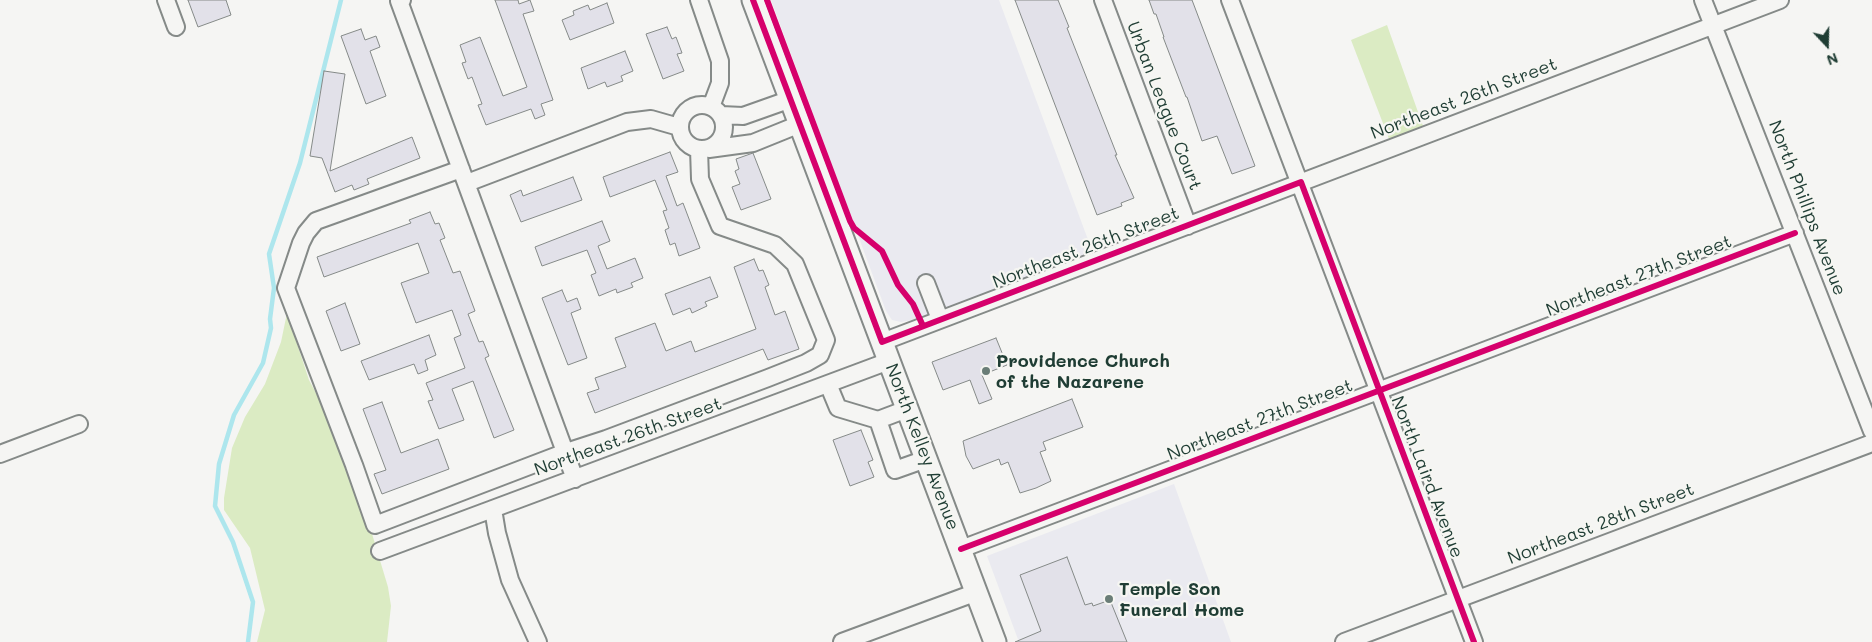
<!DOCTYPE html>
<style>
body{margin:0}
#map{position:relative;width:1872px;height:642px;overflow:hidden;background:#f5f5f3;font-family:Mali,sans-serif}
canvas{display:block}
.north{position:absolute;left:1802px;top:20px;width:50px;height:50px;-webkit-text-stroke:4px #f6f6f2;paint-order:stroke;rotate:159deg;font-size:14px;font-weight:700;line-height:20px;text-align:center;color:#1f3d34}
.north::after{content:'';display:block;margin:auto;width:18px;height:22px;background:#1f3d34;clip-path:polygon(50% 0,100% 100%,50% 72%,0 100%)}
</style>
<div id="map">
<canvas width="1872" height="642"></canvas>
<div class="north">N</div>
</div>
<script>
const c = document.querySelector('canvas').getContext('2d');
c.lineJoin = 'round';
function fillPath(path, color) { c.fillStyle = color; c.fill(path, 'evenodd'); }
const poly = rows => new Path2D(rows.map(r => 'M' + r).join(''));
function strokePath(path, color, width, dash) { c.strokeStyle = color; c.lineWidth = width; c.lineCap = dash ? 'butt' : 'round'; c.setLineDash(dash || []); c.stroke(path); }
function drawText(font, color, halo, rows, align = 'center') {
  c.font = font + ' Mali,sans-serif'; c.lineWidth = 4.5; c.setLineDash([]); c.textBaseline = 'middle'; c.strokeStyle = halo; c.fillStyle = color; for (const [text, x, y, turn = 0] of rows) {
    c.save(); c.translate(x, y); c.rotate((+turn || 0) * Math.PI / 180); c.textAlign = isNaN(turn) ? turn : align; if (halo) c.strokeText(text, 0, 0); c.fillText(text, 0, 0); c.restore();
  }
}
fillPath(poly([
 [771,0,999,0,1087,237,1095,253,912,320,901,322,892,320,886,311],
 [1174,484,1231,642,1019,642,987,556]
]), '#eaeaf0');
fillPath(poly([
 [1387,25,1423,126,1389,139,1351,40],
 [287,313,309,380,340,438,367,517,388,587,391,606,387,642,257,642,265,610,250,548,224,510,224,498,232,448,245,417,265,384,281,342]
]), '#dbebc3');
strokePath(poly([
 [248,642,253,602,233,542,215,506,219,464,234,415,263,363,271,328,270,319,274,288,269,254,300,163,341,0]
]), '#ade6ed', 4.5);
const building = poly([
 [188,0,226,0,231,15,198,27,188,0],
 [495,0,518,0,519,4,530,0,534,11,523,14,553,100,541,104,545,115,535,119,531,109,486,125,478,105,482,104,472,77,468,79,462,63,466,62,460,45,480,37,503,96,527,87,495,0],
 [1015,0,1058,0,1069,27,1067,28,1117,155,1115,155,1134,198,1121,203,1122,206,1097,215,1015,0],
 [1149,0,1192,0,1255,166,1232,174,1217,136,1202,141,1187,97,1186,97,1163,37,1164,37,1156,14,1154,14,1149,0],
 [607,3,614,23,570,40,562,20,574,15,573,11,588,5,590,10,607,3],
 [667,27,672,39,676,37,682,53,677,54,684,71,663,79,646,34,667,27],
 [361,29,365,40,376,36,380,47,370,51,386,96,366,104,341,36,361,29],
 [625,51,633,71,621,76,623,81,607,87,605,82,588,89,581,68,625,51],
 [324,71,345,74,330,171,412,137,420,158,367,179,369,184,354,190,352,185,335,192,322,158,310,156,324,71],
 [670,152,678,172,666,176,677,206,683,203,700,248,679,256,675,243,670,245,665,230,669,228,663,211,667,210,655,180,610,197,603,177,670,152],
 [753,153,771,199,741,210,732,187,740,184,735,171,739,169,736,159,753,153],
 [573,177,582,200,521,222,510,195,521,190,523,196,573,177],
 [430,212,435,224,439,223,445,238,440,240,453,273,460,271,475,311,468,314,479,342,483,341,489,356,485,358,514,430,494,438,473,381,452,389,464,420,439,429,428,401,433,400,426,383,465,368,454,338,461,335,452,310,416,323,401,283,429,273,418,243,324,277,317,257,411,223,409,220,430,212],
 [602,221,610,241,598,246,607,269,635,258,643,278,631,283,633,287,617,293,616,289,599,296,591,275,596,273,587,250,542,266,535,247,602,221],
 [754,259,759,271,763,270,769,285,765,287,775,315,785,311,799,349,768,360,763,349,595,413,587,393,599,389,595,378,626,367,615,338,655,323,666,351,691,341,695,352,756,329,734,267,754,259],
 [710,277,718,297,705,302,707,306,692,313,690,308,673,315,665,294,710,277],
 [562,290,567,302,577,298,581,309,571,313,587,358,568,365,542,298,562,290],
 [345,303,360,344,341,351,326,311,345,303],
 [429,335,436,355,425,360,428,370,418,374,414,364,369,380,361,361,429,335],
 [996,338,1007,365,982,375,992,399,979,404,970,380,943,390,932,362,996,338],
 [1072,399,1083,427,1043,442,1046,450,1040,452,1051,481,1036,488,1020,493,1008,462,1001,465,999,459,973,469,966,456,963,441,1072,399],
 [382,402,401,453,438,439,449,469,382,494,374,474,386,470,363,409,382,402],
 [861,430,873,460,868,462,874,477,850,486,833,440,861,430],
 [1067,557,1085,605,1092,603,1093,606,1110,600,1127,642,1015,642,1041,631,1020,575,1067,557]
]);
fillPath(building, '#e2e1e9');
strokePath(building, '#858a88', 1);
const minor = poly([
 [166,0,176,27],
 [402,0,399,1,575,479],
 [699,0,720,61,720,83,711,107],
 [1103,0,1188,226],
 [1230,0,1474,642],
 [1703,0,1872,431],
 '680 127a22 22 0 1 1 44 0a22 22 0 1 1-44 0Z',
 [721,115,743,116,791,99],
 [709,149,753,143,800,124],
 [461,169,316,221,306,233,301,243,286,288,354,465,375,525,566,452,606,439,768,378,806,363,820,355,826,340,795,264,775,245,720,226,700,179,699,149],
 [467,183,627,122,651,119,679,127],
 [926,283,940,319],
 [882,342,1780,0],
 [828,384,838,408,878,420],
 [907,409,878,420,895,470,926,459],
 [0,454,79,424],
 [493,509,497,533,510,580,538,642],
 [961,549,1795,233],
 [380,551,889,361],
 [842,642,977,592],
 [1344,642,1872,443]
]);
const major = poly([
 [753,0,995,642]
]);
strokePath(minor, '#858a88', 20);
strokePath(major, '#858a88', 25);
strokePath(minor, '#f5f5f3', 16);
strokePath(major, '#f5f5f3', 21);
strokePath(poly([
 [753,0,882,342,1301,182,1474,642],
 [767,0,850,221,854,228,882,251,898,285,913,304,923,326],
 [961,549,1795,233]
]), '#d6006c', 6);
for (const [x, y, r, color] of [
 [986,371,5,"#6a7d77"],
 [1109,599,5,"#6a7d77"]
]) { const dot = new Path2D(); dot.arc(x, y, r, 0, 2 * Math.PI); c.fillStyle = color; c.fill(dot); strokePath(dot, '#f6f6f2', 2); }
drawText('18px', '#1f3d34', '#f6f6f2', [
 ["Northeast 26th Street",1464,99,-21],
 ["Urban League Court",1164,106,69],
 ["North Phillips Avenue",1807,208,69],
 ["Northeast 26th Street",1086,248,-21],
 ["Northeast 27th Street",1639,276,-21],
 ["Northeast 27th Street",1260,420,-21],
 ["Northeast 26th Street",628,437,-20],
 ["North Kelley Avenue",922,447,69],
 ["North Laird Avenue",1427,477,69],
 ["Northeast 28th Street",1601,524,-21]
]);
drawText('bold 18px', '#1f3d34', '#f6f6f2', [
 ["Providence Church",996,361],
 ["of the Nazarene",996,382],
 ["Temple Son",1119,589],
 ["Funeral Home",1119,610]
], 'left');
</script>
